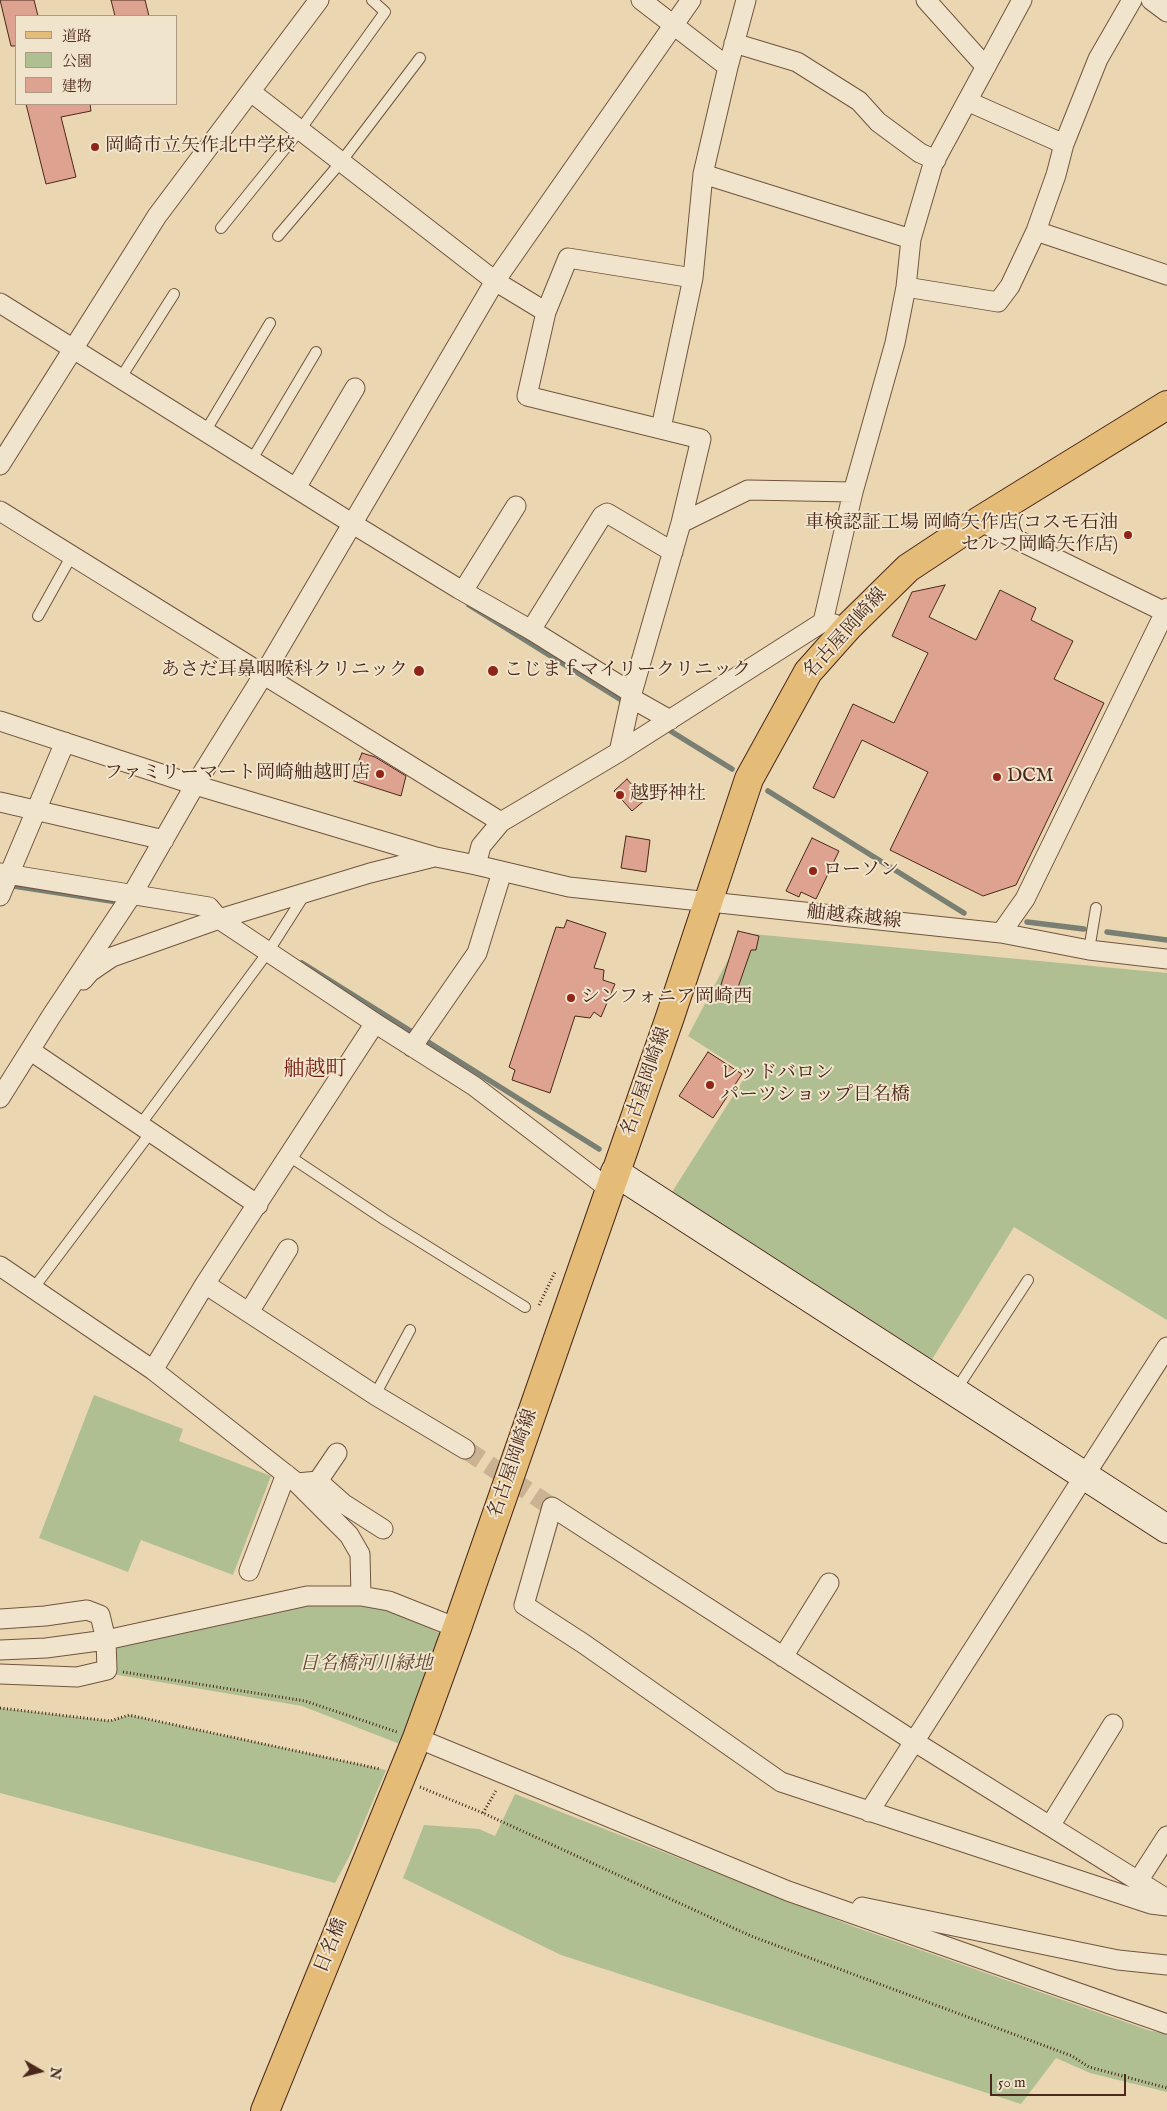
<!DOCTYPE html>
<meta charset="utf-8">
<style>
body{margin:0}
#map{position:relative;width:1167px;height:2111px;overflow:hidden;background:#ead6b1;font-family:"IM FELL English","Noto Serif JP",serif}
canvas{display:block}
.legend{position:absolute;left:15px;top:15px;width:162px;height:90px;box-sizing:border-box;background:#f1e4cc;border:1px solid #ae9985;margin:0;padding:6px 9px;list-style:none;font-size:15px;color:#4a281b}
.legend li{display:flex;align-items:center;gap:10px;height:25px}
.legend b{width:25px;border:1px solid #ae9985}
.north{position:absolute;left:15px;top:2046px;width:50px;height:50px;-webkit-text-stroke:4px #f1e4cc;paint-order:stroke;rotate:98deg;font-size:14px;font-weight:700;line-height:20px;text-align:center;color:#4a281b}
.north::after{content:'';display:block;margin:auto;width:18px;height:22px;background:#4a281b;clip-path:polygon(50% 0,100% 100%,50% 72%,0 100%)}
.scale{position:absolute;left:990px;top:2074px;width:136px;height:22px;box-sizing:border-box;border:2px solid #4a281b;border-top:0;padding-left:6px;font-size:15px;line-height:18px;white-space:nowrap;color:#4a281b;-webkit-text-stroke:4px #f1e4cc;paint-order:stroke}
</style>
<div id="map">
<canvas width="1167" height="2111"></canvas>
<ul class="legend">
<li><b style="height:6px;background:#e5bb78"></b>道路</li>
<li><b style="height:14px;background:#b0bf91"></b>公園</li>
<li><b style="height:14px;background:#dda290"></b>建物</li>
</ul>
<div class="north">N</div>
<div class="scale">50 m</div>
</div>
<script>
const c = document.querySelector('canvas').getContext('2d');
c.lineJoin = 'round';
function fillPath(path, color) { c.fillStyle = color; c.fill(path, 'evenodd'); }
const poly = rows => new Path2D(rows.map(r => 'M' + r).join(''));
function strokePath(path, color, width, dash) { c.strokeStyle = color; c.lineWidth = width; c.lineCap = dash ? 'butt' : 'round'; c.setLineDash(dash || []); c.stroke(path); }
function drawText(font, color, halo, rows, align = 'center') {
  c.font = font + ' "IM FELL English","Noto Serif JP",serif'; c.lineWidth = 4; c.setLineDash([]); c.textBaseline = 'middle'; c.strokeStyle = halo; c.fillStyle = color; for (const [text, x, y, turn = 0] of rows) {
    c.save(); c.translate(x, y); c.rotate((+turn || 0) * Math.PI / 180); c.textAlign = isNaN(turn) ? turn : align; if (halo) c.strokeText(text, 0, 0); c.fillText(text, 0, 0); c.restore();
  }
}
fillPath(poly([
 [742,933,1167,973,1167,1320,1014,1227,931,1361,672,1192,747,1074,688,1036],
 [94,1395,183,1429,179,1441,271,1476,233,1575,141,1540,128,1572,39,1538],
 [307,1601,388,1607,445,1636,405,1746,302,1706,112,1674,113,1645],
 [0,1708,110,1721,129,1715,386,1770,350,1855,335,1883,0,1793],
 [515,1794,855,1927,1151,2031,1167,2033,1167,2092,1090,2073,1056,2058,1021,2104,561,1955,403,1878,424,1825,479,1829,495,1836]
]), '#b0bf91');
strokePath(poly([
 [469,605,626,703],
 [664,727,732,769],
 [768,791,964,913],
 [7,885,124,903],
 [1027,922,1084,929],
 [1107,932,1167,940],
 [302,963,599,1149]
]), '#797f73', 5.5);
const building = poly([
 [0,0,34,0,38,16,16,16,16,46,11,46,0,0],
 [111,0,145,0,149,16,115,16,111,0],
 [26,104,90,104,91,111,61,117,76,177,46,184,26,104],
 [945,585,929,617,976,640,1000,590,1036,608,1031,620,1073,641,1054,679,1104,703,1016,885,983,896,890,850,928,772,862,740,834,798,813,788,853,704,894,723,928,653,892,636,912,592,945,585],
 [362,753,375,757,406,776,401,796,351,780,362,753],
 [627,779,645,800,632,811,614,791,627,779],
 [626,836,650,840,646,872,621,868,626,836],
 [812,838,839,851,816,899,801,892,799,897,786,891,812,838],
 [567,920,606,933,594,968,604,970,603,980,615,984,601,1017,594,1012,590,1018,575,1016,550,1093,512,1080,515,1070,509,1067,556,927,564,928,567,920],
 [738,931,759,936,756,950,751,950,735,996,719,991,738,931],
 [708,1052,742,1074,713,1118,679,1096,708,1052]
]);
fillPath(building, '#dda290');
strokePath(building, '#4a281b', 1);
strokePath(poly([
 [465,1449,552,1507]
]), '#cab393', 19, [19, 9]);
const lane = poly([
 [221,228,300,130,385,12,372,0],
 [278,236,341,162,420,58],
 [120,379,174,294],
 [205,432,270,323],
 [251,461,316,352],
 [38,616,72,555],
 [1089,950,1096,908],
 [140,1125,268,952,305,894],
 [289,1156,385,1220,525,1307],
 [33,1289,151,1132],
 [956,1390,1028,1280],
 [375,1395,410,1330]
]);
const street = poly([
 [641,0,728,67],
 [926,0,986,67],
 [1151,0,1167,12],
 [734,43,797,62,859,101,878,122,920,153,936,160],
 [251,92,495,281,546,312],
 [967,101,1064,144],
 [703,174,911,239],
 [1036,231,1167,275],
 [906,287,998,302,1010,286,1036,231,1056,175,1064,144,1098,59,1132,0],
 [0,303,353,524,459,589,531,630,632,693],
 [661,428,693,278,703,174,728,67,746,0],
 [0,465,157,216,319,0],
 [296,488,355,388],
 [0,511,501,822],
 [979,521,1167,613],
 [681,523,748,490,853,492],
 [463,591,516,506],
 [823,622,853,492,895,343,906,287,911,239,933,164,1022,0],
 [531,630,602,516,607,513,673,552],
 [631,698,670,720],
 [0,721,195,785,436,857,476,865,569,887,1001,933,1089,950,1167,959],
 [619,752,632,693,681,523,701,439,527,396,546,312,568,258,693,278],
 [0,802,164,840],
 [476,865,481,846,501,822,619,752,823,622,835,624],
 [0,873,209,907,219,919,375,1023,474,1086,609,1189],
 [0,896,65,742],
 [1001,933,1025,899,1167,608],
 [83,980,90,972,112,957,219,919,370,873,434,857],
 [412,1047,477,953,502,872],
 [31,1051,258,1205],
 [0,1098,52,1015,133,893,195,785,264,674,495,281,691,0],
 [0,1266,153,1370,297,1483,349,1535,360,1554,361,1596],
 [205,1284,375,1395,465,1449],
 [249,1312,288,1249],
 [153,1370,205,1284,375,1023],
 [318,1481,337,1453],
 [297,1483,318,1481,344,1504,383,1529],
 [249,1571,286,1474],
 [0,1619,45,1616,87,1610,100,1615,106,1640,107,1670,77,1677,0,1674],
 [0,1650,46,1648,106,1640,307,1596,361,1596,389,1601,457,1628],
 [783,1657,829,1583],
 [417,1738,788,1891,1167,2024],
 [869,1812,1167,1347],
 [1050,1826,1113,1724],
 [1138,1881,1167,1836],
 [1167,1899,915,1742,552,1507,524,1605,584,1644,781,1782,1151,1904,1167,1906],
 [862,1907,1118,1960,1167,1965]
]);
const secondary = poly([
 [615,1172,1167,1529]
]);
const primary = poly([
 [265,2111,417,1738,457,1628,670,1017,749,779,808,672,849,626,908,568,979,521,1167,405]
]);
strokePath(lane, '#725440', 12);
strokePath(street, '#725440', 21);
strokePath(secondary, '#4a281b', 30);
strokePath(primary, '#4a281b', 30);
strokePath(poly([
 [539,1305,555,1272],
 [123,1672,305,1701,397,1732],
 [0,1708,110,1721,129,1715,380,1769],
 [420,1787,483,1813,751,1936,1072,2056,1089,2067,1167,2088],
 [483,1813,497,1789]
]), '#4a281b', 3, [1, 2.5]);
strokePath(lane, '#f1e4cc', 10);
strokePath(street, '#f1e4cc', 19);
strokePath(secondary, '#f1e4cc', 28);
strokePath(primary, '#e5bb78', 28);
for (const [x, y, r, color] of [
 [95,147,5,"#8f2418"],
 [1128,535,5,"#8f2418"],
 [419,671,6,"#8f2418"],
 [493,671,6,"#8f2418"],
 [380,774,5,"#8f2418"],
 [997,777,5,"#8f2418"],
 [620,795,5,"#8f2418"],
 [813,871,5,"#8f2418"],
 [571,998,5,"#8f2418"],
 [710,1085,5,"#8f2418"]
]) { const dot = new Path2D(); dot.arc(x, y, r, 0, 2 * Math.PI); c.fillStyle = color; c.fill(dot); strokePath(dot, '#f1e4cc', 2); }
drawText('19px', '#4a281b', '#f1e4cc', [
 ["岡崎市立矢作北中学校",105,147],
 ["車検認証工場 岡崎矢作店(コスモ石油",1118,524,"right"],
 ["セルフ岡崎矢作店)",1118,546,"right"],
 ["あさだ耳鼻咽喉科クリニック",408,671,"right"],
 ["こじまｆマイリークリニック",504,671],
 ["ファミリーマート岡崎舳越町店",370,774,"right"],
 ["DCM",1007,777],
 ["越野神社",630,795],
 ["ローソン",823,871],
 ["シンフォニア岡崎西",581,998],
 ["レッドバロン",720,1074],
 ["パーツショップ日名橋",720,1096]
], 'left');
drawText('19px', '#4a281b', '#f1e4cc', [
 ["名古屋岡崎線",846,634,-48],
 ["舳越森越線",854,918,6],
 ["名古屋岡崎線",647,1082,-71],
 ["名古屋岡崎線",514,1464,-71],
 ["日名橋",332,1946,-68]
]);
drawText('italic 19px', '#5e4633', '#f1e4cc', [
 ["日名橋河川緑地",366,1665]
]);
drawText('21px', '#7a1f14', '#f1e4cc', [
 ["舳越町",315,1071]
]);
</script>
